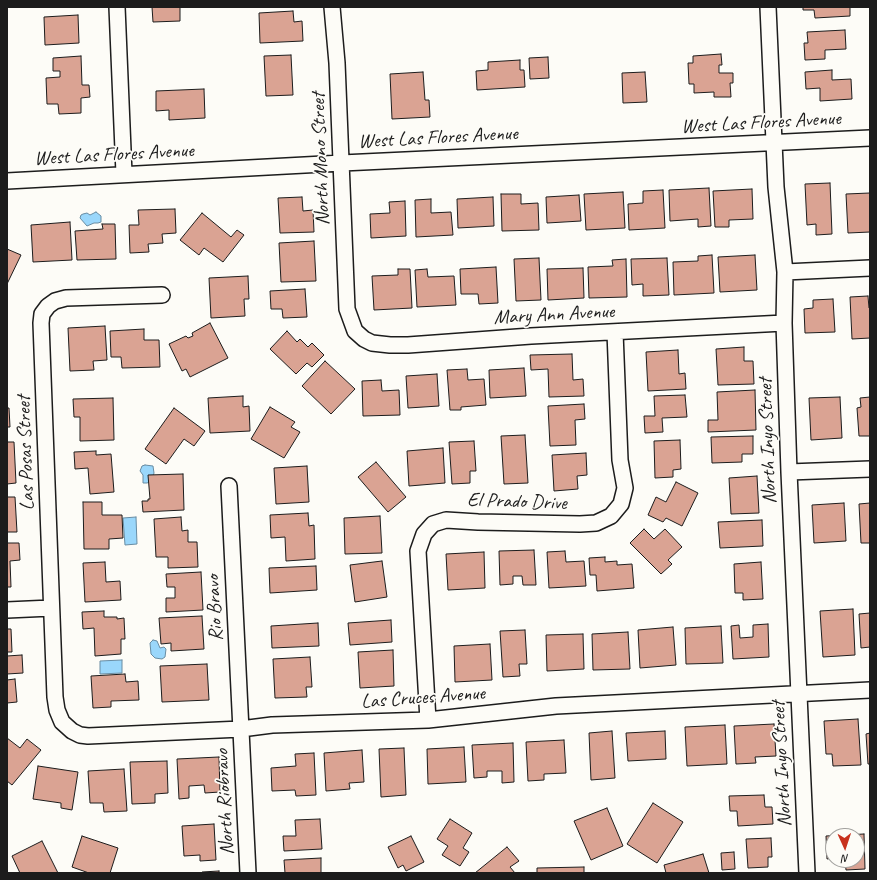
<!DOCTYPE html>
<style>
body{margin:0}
#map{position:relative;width:877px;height:880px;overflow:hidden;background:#fdfcf7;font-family:Caveat,sans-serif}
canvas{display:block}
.frame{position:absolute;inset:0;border:8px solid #1c1c1c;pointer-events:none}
.north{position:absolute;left:825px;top:828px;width:40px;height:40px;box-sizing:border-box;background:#fdfcf7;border:1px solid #a3a29f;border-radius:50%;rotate:177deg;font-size:11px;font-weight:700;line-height:16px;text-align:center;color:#1c1c1c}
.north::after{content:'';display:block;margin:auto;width:14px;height:18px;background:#c8321e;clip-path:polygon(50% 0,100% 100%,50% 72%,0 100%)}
</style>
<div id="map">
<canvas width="877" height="880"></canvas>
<div class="frame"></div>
<div class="north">N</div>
</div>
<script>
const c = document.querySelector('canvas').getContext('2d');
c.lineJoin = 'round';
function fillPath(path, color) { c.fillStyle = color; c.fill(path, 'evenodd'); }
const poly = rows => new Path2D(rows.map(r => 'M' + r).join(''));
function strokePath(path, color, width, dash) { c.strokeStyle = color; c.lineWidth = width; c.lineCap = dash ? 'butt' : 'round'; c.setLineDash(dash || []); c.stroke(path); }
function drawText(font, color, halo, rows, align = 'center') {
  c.font = font + ' Caveat,sans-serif'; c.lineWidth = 3.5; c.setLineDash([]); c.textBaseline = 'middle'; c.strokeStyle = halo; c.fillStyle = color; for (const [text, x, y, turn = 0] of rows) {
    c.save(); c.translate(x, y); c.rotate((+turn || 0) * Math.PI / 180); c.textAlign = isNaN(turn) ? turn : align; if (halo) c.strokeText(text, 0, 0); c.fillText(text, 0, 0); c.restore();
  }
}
const water = poly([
 [96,212,101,216,101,222,98,223,94,223,87,226,80,218,81,215,83,214,87,213,90,215,96,212],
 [145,465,153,466,154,473,152,481,147,483,143,483,143,475,140,471,142,466,145,465],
 [136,517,137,544,125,545,123,518,136,517],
 [153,640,157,641,160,648,164,647,166,649,165,657,162,659,155,658,151,654,150,643,153,640],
 [122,660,122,673,100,674,100,661,122,660]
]);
fillPath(water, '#9ad7fb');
strokePath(water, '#688ca2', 1);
const building = poly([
 [152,7,180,7,180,21,153,22,152,7],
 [803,7,850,7,850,16,815,18,814,10,803,10,803,7],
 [293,11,294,22,302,21,303,41,260,43,259,13,293,11],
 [78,15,79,43,45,45,44,17,78,15],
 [845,30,846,49,825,50,825,59,805,60,804,43,808,43,807,32,845,30],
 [721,54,722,65,719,65,719,73,733,73,733,83,730,83,731,97,714,97,714,92,694,93,694,84,689,84,688,63,693,63,693,56,721,54],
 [291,55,293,95,266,96,264,56,291,55],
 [81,56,82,85,89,85,90,97,81,98,81,113,59,114,58,104,47,104,46,78,60,77,60,71,53,71,53,58,81,56],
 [548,57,549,78,530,79,529,58,548,57],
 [520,60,520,70,524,70,525,87,477,90,476,71,488,70,488,62,520,60],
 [832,70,832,80,851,79,852,99,820,101,820,88,806,89,805,72,832,70],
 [423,72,425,100,429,100,430,117,392,119,390,74,423,72],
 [645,72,647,102,623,103,622,73,645,72],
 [204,89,205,118,169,120,169,110,156,111,156,91,204,89],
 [830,183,832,234,816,235,816,224,807,225,805,184,830,183],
 [709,188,711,226,698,227,698,219,670,221,669,190,709,188],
 [752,189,753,219,729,220,729,227,715,227,713,191,752,189],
 [663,190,665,228,629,230,628,204,643,203,643,191,663,190],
 [623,192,625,228,586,230,584,194,623,192],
 [870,193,870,232,848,233,846,194,870,193],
 [501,194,521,194,521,204,538,203,539,230,502,231,501,194],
 [579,195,581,221,547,223,546,197,579,195],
 [302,197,303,211,313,210,314,232,280,233,278,198,302,197],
 [493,197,494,226,458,228,457,199,493,197],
 [431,199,431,213,451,212,453,235,416,237,415,200,431,199],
 [405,201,406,236,371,238,370,214,390,213,389,202,405,201],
 [175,209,176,233,162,234,163,243,148,244,149,252,130,253,129,225,139,225,138,210,175,209],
 [202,213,231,237,237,230,244,235,223,262,204,248,199,255,180,240,202,213],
 [70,222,72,260,33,262,31,225,70,222],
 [102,224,115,224,116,259,77,260,75,231,103,229,102,224],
 [314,241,316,281,281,282,279,243,314,241],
 [7,249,21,255,7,284,7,249],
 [712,255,714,293,674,295,673,262,698,261,698,256,712,255],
 [755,255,757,290,720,292,718,257,755,255],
 [539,258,541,300,516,301,514,259,539,258],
 [667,258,669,295,643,296,643,284,632,285,631,259,667,258],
 [626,259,627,297,589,298,588,267,613,266,612,260,626,259],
 [496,267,498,303,479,304,478,294,461,294,460,269,496,267],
 [583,268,584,298,548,300,547,269,583,268],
 [398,269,410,269,412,308,374,310,372,276,398,275,398,269],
 [427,269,428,277,454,276,456,305,417,307,415,270,427,269],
 [248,276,249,299,244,299,245,316,211,318,209,278,248,276],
 [305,289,307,317,283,318,282,309,271,309,270,291,305,289],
 [868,296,869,308,870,308,870,338,852,339,850,297,868,296],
 [833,299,835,332,805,333,804,309,813,308,813,300,833,299],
 [210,323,228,358,190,377,186,369,182,371,169,344,186,336,188,338,193,336,192,333,210,323],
 [105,326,107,360,93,361,94,370,70,371,68,328,105,326],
 [144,329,144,340,159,340,160,367,122,368,121,357,111,357,110,331,144,329],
 [287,331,297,342,300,339,308,347,312,343,324,355,312,367,307,363,296,374,270,349,287,331],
 [744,347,744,361,753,361,754,384,718,385,716,349,744,347],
 [678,350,679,374,685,373,686,389,648,391,646,352,678,350],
 [572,354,573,380,583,379,584,396,549,397,548,369,531,370,530,355,572,354],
 [325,361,355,389,331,414,302,386,325,361],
 [524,368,526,396,490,398,489,370,524,368],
 [467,369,468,380,484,379,486,405,461,407,461,410,450,410,447,370,467,369],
 [437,374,439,406,408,408,406,376,437,374],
 [381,380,382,391,399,390,400,415,363,416,362,381,381,380],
 [755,390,756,430,708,432,708,420,718,420,717,392,755,390],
 [685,395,687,417,662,418,663,432,645,433,644,416,655,416,654,396,685,395],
 [243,396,243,407,249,406,250,431,210,433,208,398,243,396],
 [840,397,842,438,811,440,809,398,840,397],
 [870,397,870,436,859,436,857,408,861,407,860,398,870,397],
 [113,398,114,440,80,441,80,417,74,417,73,399,113,398],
 [584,404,585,419,575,420,576,445,550,446,548,406,584,404],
 [270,407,295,422,291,427,300,432,284,458,251,439,270,407],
 [7,408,9,408,10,427,7,427,7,408],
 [174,408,205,431,194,446,184,439,166,464,145,449,174,408],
 [525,435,528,483,504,484,501,436,525,435],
 [753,436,753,454,742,454,742,462,712,463,711,437,753,436],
 [680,440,681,469,673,470,673,477,655,478,654,441,680,440],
 [474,441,476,471,470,471,470,483,452,484,449,442,474,441],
 [7,442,14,442,16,483,7,484,7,442],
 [443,448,445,483,409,486,407,451,443,448],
 [96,451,96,455,111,454,114,492,90,494,88,468,75,469,74,452,96,451],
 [586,453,587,475,577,476,578,489,554,491,552,455,586,453],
 [376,462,406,497,388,512,358,477,376,462],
 [307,466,309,502,276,504,274,468,307,466],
 [183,474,184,510,143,512,142,501,148,501,148,499,150,499,148,475,183,474],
 [757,476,759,513,731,514,729,478,757,476],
 [676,482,698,493,682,526,666,518,663,522,648,515,656,497,666,502,676,482],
 [7,497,15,497,17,532,7,532,7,497],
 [83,502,102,502,102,515,122,515,123,538,109,539,109,549,84,549,83,502],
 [844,503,846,541,814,543,812,505,844,503],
 [870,503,870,543,861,543,859,504,870,503],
 [308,513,309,526,314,525,315,559,286,561,285,537,271,538,270,515,308,513],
 [380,516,382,553,345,554,344,518,380,516],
 [181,517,182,531,188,530,188,542,197,542,198,567,168,568,168,557,156,557,154,519,181,517],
 [762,520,763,546,720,548,718,522,762,520],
 [644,529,654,539,665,529,682,547,668,560,672,564,661,574,630,543,644,529],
 [7,543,19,543,20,560,10,561,11,587,7,587,7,543],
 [534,550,536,585,523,585,522,576,513,576,513,584,500,585,499,551,534,550],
 [565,551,566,562,584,561,586,586,549,588,547,552,565,551],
 [484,552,485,588,448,590,446,554,484,552],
 [605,557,605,562,617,561,617,565,632,564,634,588,597,591,596,575,590,575,589,558,605,557],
 [382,561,387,597,355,602,350,565,382,561],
 [105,562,106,582,120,581,121,600,85,602,83,563,105,562],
 [761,562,763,599,743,600,743,593,735,593,734,564,761,562],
 [316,566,317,590,270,593,269,568,316,566],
 [201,572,203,610,166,612,166,598,175,598,175,587,167,587,166,574,201,572],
 [853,609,855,655,823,657,820,611,853,609],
 [104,611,104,617,117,617,117,619,124,618,125,639,121,639,121,654,95,656,94,628,83,629,82,612,104,611],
 [870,613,870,647,861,648,859,614,870,613],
 [202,616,204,649,171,651,171,643,161,644,159,618,202,616],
 [391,620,392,642,350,645,348,623,391,620],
 [318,623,319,646,272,648,271,626,318,623],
 [768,624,769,657,733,659,731,626,739,625,740,638,753,637,753,625,768,624],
 [721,626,723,663,686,664,685,628,721,626],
 [673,627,676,665,640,668,638,630,673,627],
 [7,629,11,629,12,652,7,652,7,629],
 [525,630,527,664,519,664,520,676,503,677,500,631,525,630],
 [628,632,630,669,593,670,592,634,628,632],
 [583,634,584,669,547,671,546,635,583,634],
 [490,644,492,680,455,682,454,646,490,644],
 [393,650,394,686,360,688,358,652,393,650],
 [22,655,23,673,7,674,7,656,22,655],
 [310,657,312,687,306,687,307,697,275,698,273,659,310,657],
 [207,664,209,700,162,702,160,666,207,664],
 [125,674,126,682,138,681,139,700,111,701,111,707,93,708,91,676,125,674],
 [15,679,17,702,7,703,7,680,15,679],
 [858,719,861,765,833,766,832,754,826,754,824,721,858,719],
 [774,724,776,756,755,757,756,763,736,764,734,726,774,724],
 [725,725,727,764,687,766,685,727,725,725],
 [612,731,615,778,591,780,589,733,612,731],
 [665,731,666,759,628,761,626,733,665,731],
 [870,733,870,764,868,764,866,734,870,733],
 [7,738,20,748,27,739,41,750,12,785,7,781,7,738],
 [564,740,566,773,544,774,544,780,528,781,526,742,564,740],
 [513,743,514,782,502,783,502,771,487,771,487,777,474,778,472,745,513,743],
 [464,747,466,782,428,784,427,749,464,747],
 [404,748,406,795,381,797,379,749,404,748],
 [362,750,364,782,349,783,350,789,326,791,324,753,362,750],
 [314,753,316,795,296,796,295,790,272,791,271,768,296,766,295,754,314,753],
 [219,757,220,792,205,793,204,785,189,786,189,798,179,799,177,759,219,757],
 [167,761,168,793,155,794,155,803,132,804,130,762,167,761],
 [38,766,78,772,72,810,61,808,61,803,33,799,38,766],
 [124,769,127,811,104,812,103,803,90,803,88,771,124,769],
 [764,795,765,807,772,807,773,824,738,826,737,811,730,811,729,796,764,795],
 [653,803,683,822,657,863,627,844,653,803],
 [607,808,623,846,591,860,574,821,607,808],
 [320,819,322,849,284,851,283,836,296,836,295,820,320,819],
 [450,819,472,833,463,848,469,852,460,866,442,855,448,846,437,839,450,819],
 [214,824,216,860,200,861,200,855,184,856,182,826,214,824],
 [864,834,865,869,846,870,845,860,857,860,857,836,833,836,833,858,827,859,826,836,864,834],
 [82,836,118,848,110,873,89,873,72,867,82,836],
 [411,836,424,862,406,871,403,865,398,868,388,847,411,836],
 [771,838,772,857,768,857,768,867,748,868,746,839,771,838],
 [42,841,58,873,20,873,12,856,42,841],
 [507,847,519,861,510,867,515,873,475,873,507,847],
 [734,852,735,869,722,870,721,853,734,852],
 [703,854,709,873,666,873,664,865,703,854],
 [321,858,321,873,285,873,284,860,321,858],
 [584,867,584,873,537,873,537,868,584,867],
 [219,871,219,873,202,873,202,872,219,871]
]);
fillPath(building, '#daa393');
strokePath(building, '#1c1c1c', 1);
const minor = poly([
 [117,7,124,174],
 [332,7,337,63,347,309,355,331,364,339,372,343,390,345,408,345,531,336,784,323],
 [768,7,776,187,785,272,784,323,789,472,807,873],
 [7,181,342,163,870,138],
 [785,272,870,268],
 [162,295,66,298,55,301,48,306,42,314,41,323,55,697,57,710,62,722,72,731,80,735,88,736,241,729,272,725,428,720,556,706,870,690],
 [789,472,870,469],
 [229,486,248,873],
 [7,610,51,608],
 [428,720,418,551,424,534,433,524,446,520,478,522,580,524,596,523,611,516,621,504,625,488,620,460,615,332]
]);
strokePath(minor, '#1c1c1c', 18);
strokePath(minor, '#fdfcf7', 15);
drawText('20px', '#1c1c1c', '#fdfcf7', [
 ["West Las Flores Avenue",761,123,-3],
 ["West Las Flores Avenue",438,138,-3],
 ["West Las Flores Avenue",114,155,-3],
 ["North Mono Street",321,159,-92],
 ["Mary Ann Avenue",554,315,-3],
 ["North Inyo Street",768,441,-92],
 ["Las Posas Street",26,453,-92],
 ["El Prado Drive",517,502,2],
 ["Rio Bravo",215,608,-93],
 ["Las Cruces Avenue",423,698,-4],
 ["North Inyo Street",782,764,-93],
 ["North Riobravo",225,802,-93]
]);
</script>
